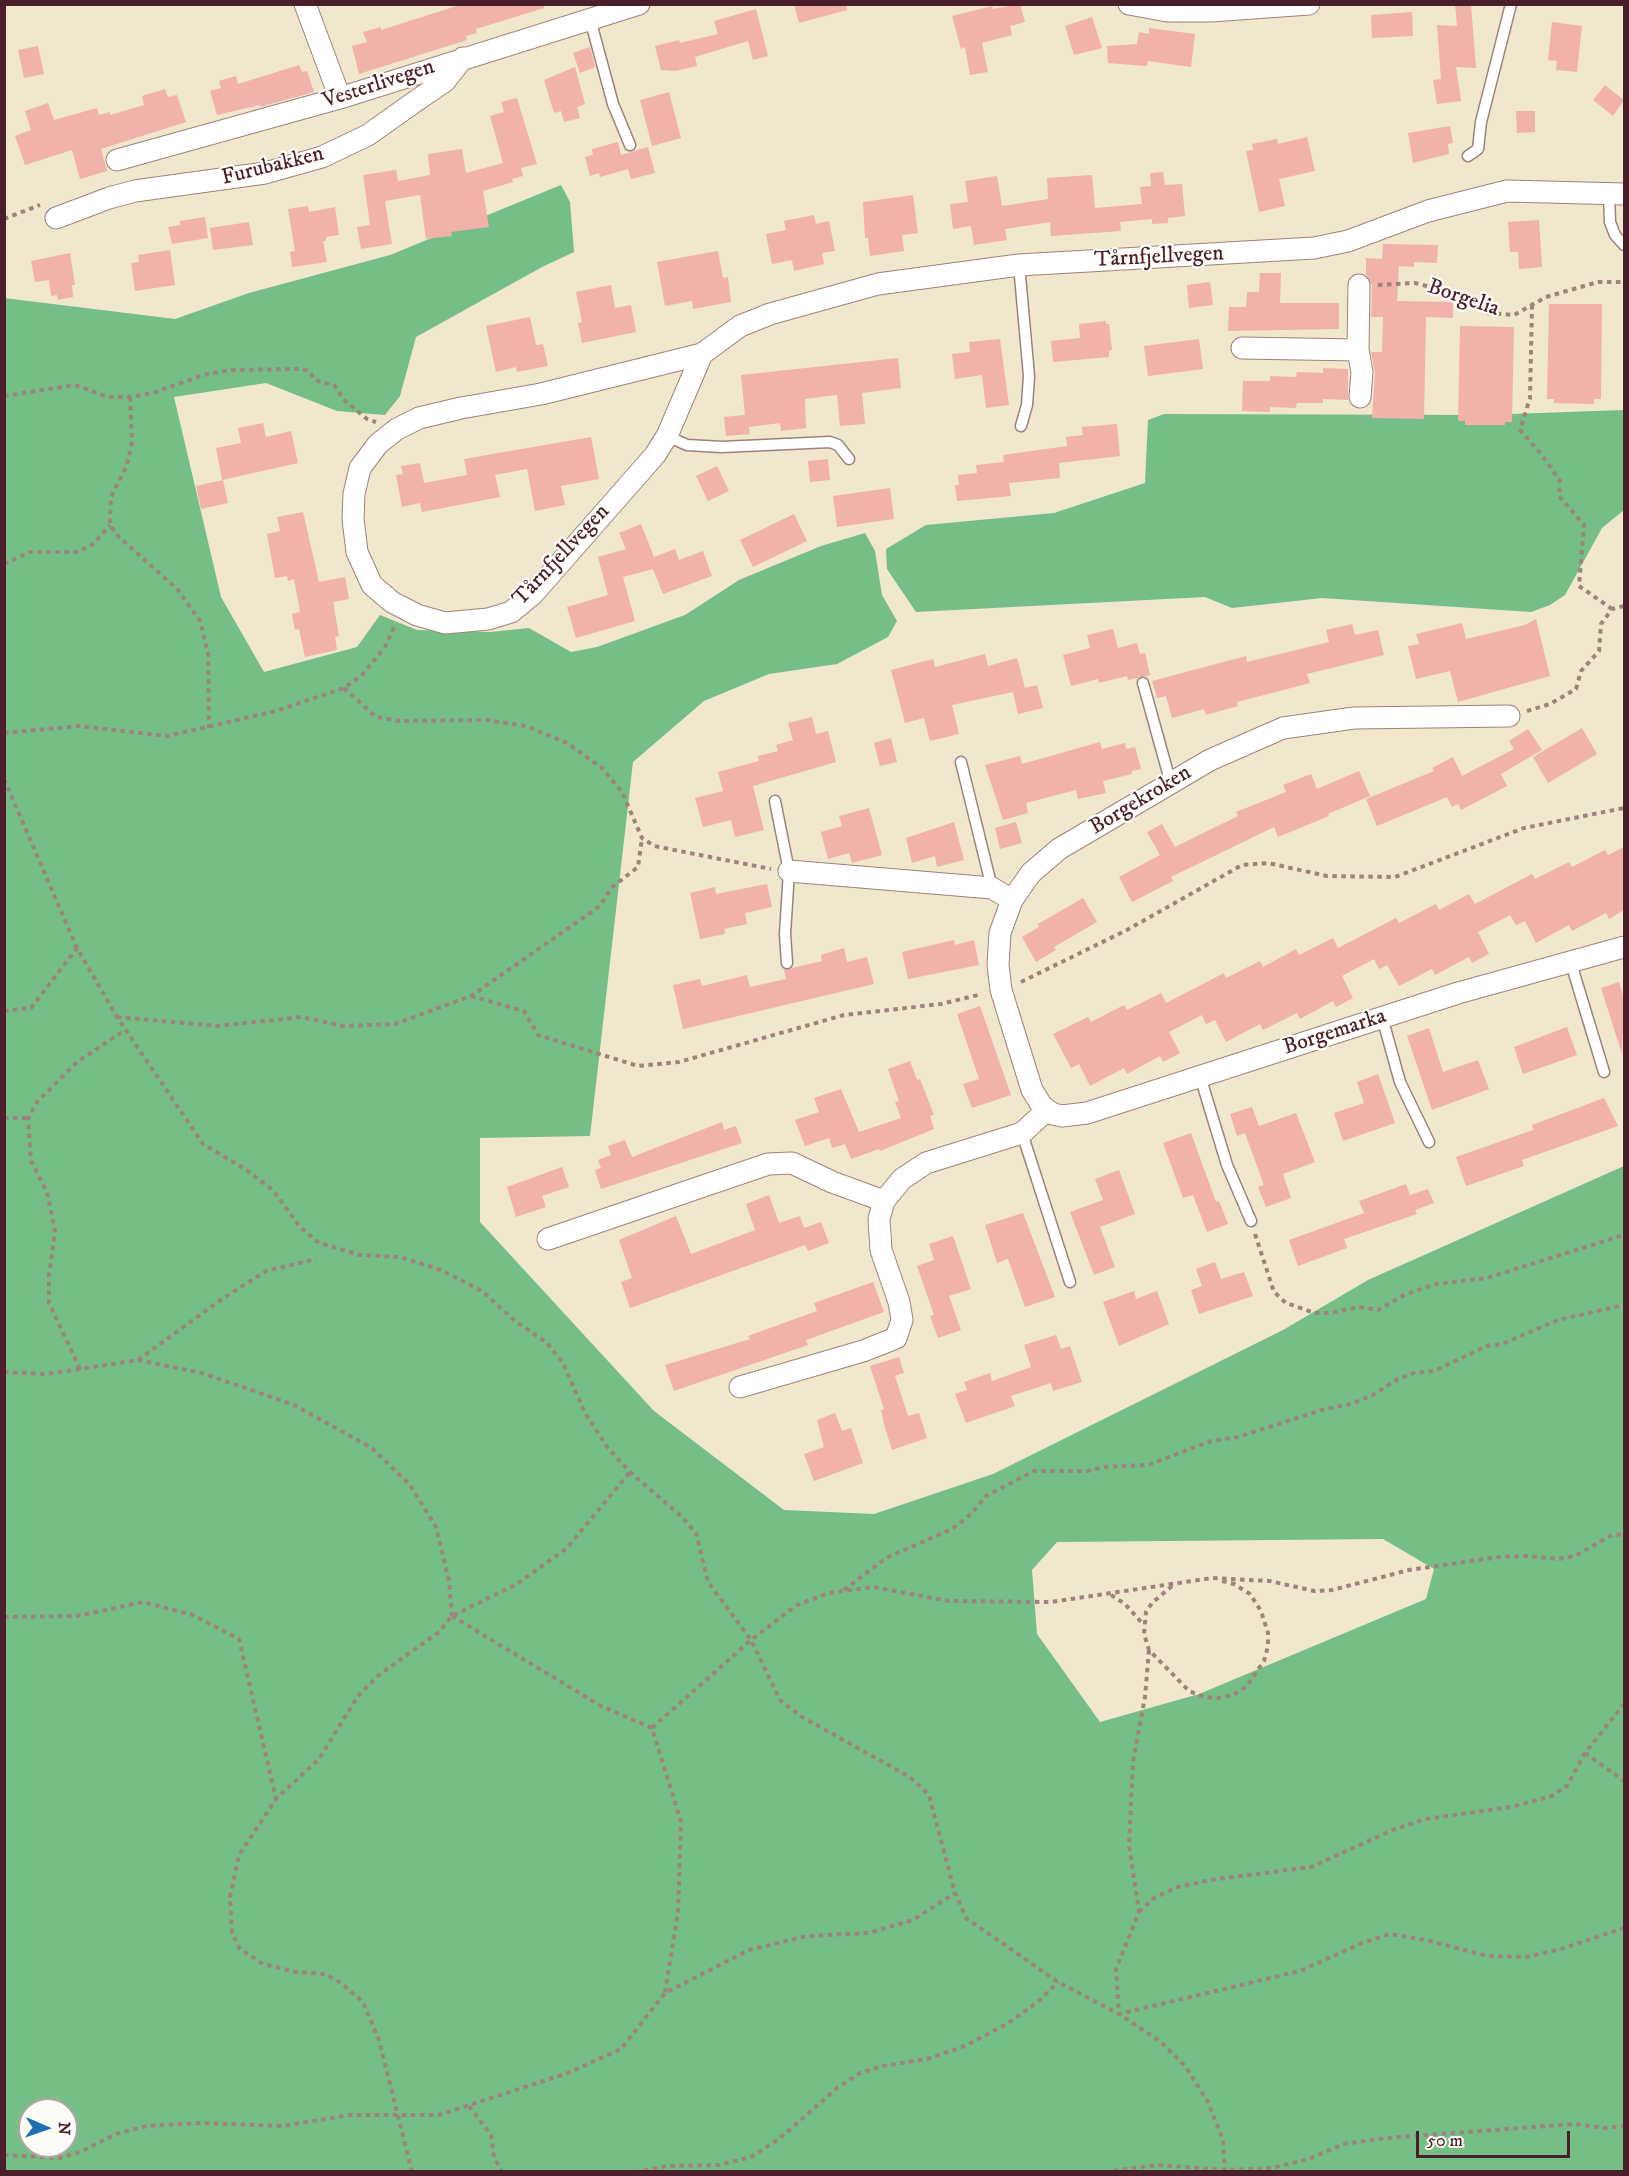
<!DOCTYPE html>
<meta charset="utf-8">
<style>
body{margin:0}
#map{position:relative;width:1629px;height:2176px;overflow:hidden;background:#f0e7cc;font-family:"IM FELL DW Pica",serif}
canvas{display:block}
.frame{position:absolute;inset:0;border:6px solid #4a1f2b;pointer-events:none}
.north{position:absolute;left:18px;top:2098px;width:60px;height:60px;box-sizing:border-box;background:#fdfcf7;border:2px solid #b5a4a5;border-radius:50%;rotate:92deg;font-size:16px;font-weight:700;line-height:24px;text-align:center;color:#4a1f2b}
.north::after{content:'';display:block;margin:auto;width:21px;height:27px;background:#1f6fb2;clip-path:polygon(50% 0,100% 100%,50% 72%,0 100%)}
.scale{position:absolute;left:1416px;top:2131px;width:154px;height:27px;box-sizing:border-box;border:3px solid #4a1f2b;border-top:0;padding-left:8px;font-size:18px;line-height:21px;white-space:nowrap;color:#4a1f2b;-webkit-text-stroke:4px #fdfcf7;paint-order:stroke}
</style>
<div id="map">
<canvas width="1629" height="2176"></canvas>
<div class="frame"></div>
<div class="north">N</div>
<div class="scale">50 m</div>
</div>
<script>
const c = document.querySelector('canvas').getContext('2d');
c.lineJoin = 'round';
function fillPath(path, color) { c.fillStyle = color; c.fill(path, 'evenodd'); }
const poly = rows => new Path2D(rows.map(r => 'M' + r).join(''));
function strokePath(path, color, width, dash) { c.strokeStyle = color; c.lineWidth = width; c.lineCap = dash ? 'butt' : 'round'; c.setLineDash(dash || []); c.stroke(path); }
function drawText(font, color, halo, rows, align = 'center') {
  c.font = font + ' "IM FELL DW Pica",serif'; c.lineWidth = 4.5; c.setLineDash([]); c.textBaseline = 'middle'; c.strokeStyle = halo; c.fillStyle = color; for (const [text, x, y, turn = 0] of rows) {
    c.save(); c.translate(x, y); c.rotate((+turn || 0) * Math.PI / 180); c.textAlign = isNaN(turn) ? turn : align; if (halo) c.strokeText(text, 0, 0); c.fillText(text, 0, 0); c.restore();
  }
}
fillPath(poly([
 [561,185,570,202,574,252,542,267,416,337,400,396,385,415,337,411,266,383,174,397,221,597,264,672,357,647,380,615,417,630,490,632,529,628,571,652,597,647,685,615,739,580,821,546,865,533,875,551,882,595,897,621,888,637,837,664,769,674,704,701,633,762,590,1136,480,1138,480,1222,654,1411,784,1510,874,1514,993,1474,1283,1330,1368,1280,1624,1166,1624,2171,5,2171,4,298,175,319,249,293,390,255],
 [1383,1539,1434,1569,1426,1599,1199,1694,1100,1722,1037,1634,1032,1570,1057,1542],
 [30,2110,66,2110,66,2146,30,2146],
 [1624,410,1624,510,1602,528,1565,595,1550,605,1531,612,1322,598,1232,608,1205,597,916,612,887,569,886,549,926,525,1054,513,1145,483,1148,420,1164,414,1483,415]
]), '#75be86');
fillPath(poly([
 [463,4,543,4,544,8,476,29,477,33,466,36,467,40,359,74,352,46,367,42,363,32,381,27,381,30],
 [794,4,846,4,847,10,799,23],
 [1020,4,1025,22,1010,26,1012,35,982,43,988,72,970,75,965,47,961,49,952,16,992,6,993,9],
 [1455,4,1471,4,1476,68,1456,67,1461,101,1437,104,1433,80,1441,79,1437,25,1457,26],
 [756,9,768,56,753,60,748,41,695,57,697,66,675,71,661,70,655,46,679,40,680,43,718,34,714,21],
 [1412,12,1413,36,1372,38,1371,15],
 [1092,17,1102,48,1074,55,1065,26],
 [1552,22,1582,26,1577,72,1556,70,1557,61,1548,60],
 [1149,28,1195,34,1191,67,1148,61,1147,66,1108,63,1107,46,1137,44,1139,32,1149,34],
 [38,46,44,74,24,78,18,50],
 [590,47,595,67,580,73,573,53],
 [299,65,302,72,307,71,314,92,260,107,260,105,217,115,210,91,221,88,219,81,236,76,238,84],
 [575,67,585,104,577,107,580,118,564,122,561,111,554,113,544,80],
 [1605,85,1624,100,1613,116,1593,100],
 [165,89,168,97,177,95,186,122,101,149,107,171,80,179,72,150,25,165,15,136,31,130,25,111,48,103,54,120,97,108,99,115,110,112,110,115,144,105,142,96],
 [669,92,681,138,652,146,640,100],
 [517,98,537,164,521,168,523,176,512,179,513,182,483,191,489,227,451,232,452,236,426,239,420,195,385,201,392,244,361,249,357,227,370,225,363,175,396,170,398,181,430,175,428,154,462,149,466,173,503,163,490,116,504,112,501,102],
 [1516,111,1535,111,1535,132,1517,133],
 [1450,126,1453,143,1448,144,1449,154,1413,163,1408,133],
 [1307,137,1315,171,1279,179,1285,206,1259,212,1246,151,1253,150,1252,144,1277,139,1278,144],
 [618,142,621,155,648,147,655,173,631,179,628,169,600,177,599,173,590,176,585,157,593,155,592,149],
 [1163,172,1165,185,1182,184,1185,216,1168,218,1168,223,1152,224,1152,219,1120,222,1121,231,1051,236,1050,222,1005,229,1007,240,974,245,971,226,953,229,950,204,968,202,965,181,997,176,1002,206,1048,199,1047,178,1092,175,1095,208,1142,204,1140,187,1151,186,1150,173],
 [913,195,918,233,902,235,904,251,870,256,868,238,865,238,863,202],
 [308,206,309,212,335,207,339,235,326,237,326,241,323,241,327,262,292,267,290,252,295,251,288,209],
 [814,215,816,224,829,221,835,251,822,253,824,264,794,271,792,260,772,264,766,234,786,230,784,221],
 [205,217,208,238,172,244,168,227,180,225,180,221],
 [1539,220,1542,267,1519,269,1518,252,1510,252,1508,222],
 [249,222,253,245,213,250,210,228],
 [1383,244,1438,245,1437,263,1414,262,1414,267,1399,266,1397,301,1453,302,1453,318,1426,317,1424,419,1372,418,1375,373,1371,352,1382,352,1383,317,1371,317,1372,285,1366,274,1366,258,1382,259],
 [170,250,175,285,135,291,131,263,139,262,138,255],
 [718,251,723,278,728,277,731,302,693,309,692,301,665,306,657,262],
 [70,253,75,285,72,285,73,297,58,300,57,295,51,296,49,280,35,282,31,261],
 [1260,273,1281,273,1280,303,1339,303,1339,329,1228,331,1229,307,1246,307,1247,292,1259,292],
 [1210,282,1213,305,1189,308,1187,285],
 [611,285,615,308,631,305,636,332,582,343,578,323,582,322,576,292],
 [1549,304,1602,304,1601,399,1594,399,1594,404,1554,403,1554,399,1547,399],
 [530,317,536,345,543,344,548,366,517,372,516,367,496,372,486,326],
 [1106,321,1106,324,1109,324,1112,350,1109,351,1109,357,1053,362,1051,341,1080,338,1079,324],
 [1460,326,1514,327,1512,422,1505,422,1505,425,1465,425,1465,421,1458,421],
 [1000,339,1009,405,986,408,982,375,955,379,952,354,970,352,969,342],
 [1199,339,1203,369,1148,376,1144,346],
 [898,358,901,388,862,393,865,424,840,426,837,395,805,399,806,428,781,431,780,423,749,427,750,434,726,436,724,417,745,415,741,375],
 [1323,368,1348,369,1348,400,1323,399,1323,403,1297,403,1296,408,1270,407,1270,412,1242,411,1243,381,1270,381,1270,376,1296,377,1297,372,1323,373],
 [263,423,266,437,291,431,298,463,222,480,216,448,241,443,238,428],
 [1117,424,1120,456,1059,463,1060,478,1009,483,1011,496,957,501,955,485,959,485,958,475,977,473,976,465,1004,462,1003,455,1067,446,1066,437,1083,435,1082,427],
 [591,437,599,479,561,486,565,505,535,511,527,469,495,475,500,497,422,512,420,503,402,507,396,475,403,474,401,466,420,463,424,483,467,475,464,459],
 [828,459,830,480,810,482,808,461],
 [717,466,729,491,708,501,696,476],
 [223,480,228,503,201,509,196,486],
 [890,488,894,519,837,527,833,496],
 [303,512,319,582,345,577,349,599,333,602,339,636,335,637,337,650,305,657,299,629,295,630,292,614,300,612,294,579,288,581,287,576,275,578,267,534,280,531,277,517],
 [794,514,807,541,753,567,740,540],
 [641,524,654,557,675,549,679,560,703,551,712,576,663,594,653,569,623,577,635,621,576,638,567,607,608,595,598,557,626,549,619,533],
 [1536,619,1550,676,1458,702,1450,671,1416,679,1408,646,1419,644,1416,634,1462,623,1466,639,1525,625],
 [1352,624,1355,635,1378,630,1384,655,1307,674,1310,683,1237,702,1238,706,1206,715,1204,709,1172,718,1166,696,1157,698,1152,681,1246,656,1247,662,1329,642,1326,630],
 [1113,629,1118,648,1137,643,1140,654,1145,653,1150,675,1128,680,1127,676,1099,683,1098,679,1071,686,1063,655,1090,648,1087,635],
 [985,654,988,666,1017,658,1025,688,1037,685,1043,708,1018,714,1013,692,952,705,959,734,930,741,924,718,905,723,891,670,933,659,935,667],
 [812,717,816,734,828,731,836,762,753,786,764,830,735,837,731,820,703,827,695,798,723,791,718,772,759,761,758,756,778,751,776,745,793,740,788,723],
 [1582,728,1597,754,1548,783,1533,757],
 [1528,729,1542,750,1501,774,1507,786,1461,810,1458,804,1452,807,1447,797,1377,826,1366,799,1434,771,1432,768,1453,757,1462,776,1514,749,1509,741],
 [891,738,897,762,880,766,874,743],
 [1100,742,1102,749,1125,743,1126,749,1135,747,1141,769,1132,771,1132,774,1103,781,1106,793,1078,799,1076,790,1026,803,1028,813,1003,820,985,765,1020,756,1022,764],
 [1359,771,1370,796,1328,814,1329,816,1278,837,1274,827,1171,877,1173,881,1132,902,1119,877,1160,855,1147,832,1162,824,1175,847,1238,816,1236,812,1286,792,1283,785,1311,774,1317,789],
 [869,808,882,855,852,863,849,853,828,859,821,832,842,826,839,816],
 [954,822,964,860,937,867,935,856,912,863,906,838],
 [1016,822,1022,843,1000,849,995,828],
 [1624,847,1624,910,1609,919,1606,913,1572,931,1569,925,1536,943,1525,921,1516,925,1510,915,1478,932,1489,954,1472,963,1469,957,1435,975,1432,969,1399,986,1387,965,1379,969,1374,959,1342,976,1353,998,1336,1007,1333,1001,1300,1019,1297,1013,1263,1030,1260,1024,1226,1042,1215,1020,1206,1024,1202,1015,1169,1032,1180,1053,1163,1062,1160,1056,1127,1074,1124,1068,1090,1086,1079,1064,1071,1068,1053,1034,1088,1017,1091,1022,1124,1005,1127,1010,1161,993,1166,1003,1224,973,1226,978,1260,961,1263,967,1296,949,1299,955,1333,938,1338,948,1396,918,1399,923,1436,904,1439,910,1469,894,1475,904,1532,874,1535,879,1569,862,1572,867,1605,850,1608,855],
 [767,884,772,907,745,913,747,924,724,929,725,934,700,939,690,893,715,887,716,894],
 [1083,898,1097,922,1054,947,1056,950,1036,962,1022,937,1039,927,1038,924],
 [954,940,955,945,974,940,979,965,908,979,902,952],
 [844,948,847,962,867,957,874,984,683,1029,673,985,700,979,702,986,747,975,750,987,786,979,784,970,822,961,821,955],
 [1619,982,1624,998,1622,1054,1601,988],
 [980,1006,1011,1095,972,1108,963,1084,979,1079,957,1014],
 [1567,1027,1577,1055,1523,1074,1514,1047],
 [1429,1028,1443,1072,1478,1060,1489,1089,1432,1110,1407,1036],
 [910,1061,917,1080,920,1079,934,1115,930,1116,934,1129,880,1151,879,1149,851,1159,845,1144,832,1148,829,1138,805,1146,795,1120,819,1112,814,1098,841,1089,859,1132,901,1118,895,1102,899,1101,888,1069],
 [1378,1074,1395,1123,1343,1141,1334,1113,1364,1103,1357,1082],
 [1604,1098,1618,1126,1522,1160,1524,1166,1466,1186,1456,1157,1533,1130,1532,1125],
 [1252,1107,1259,1126,1296,1113,1315,1162,1283,1174,1291,1198,1266,1207,1258,1187,1264,1185,1245,1133,1237,1136,1230,1114],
 [722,1122,724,1130,736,1126,742,1143,601,1189,595,1170,601,1168,598,1160,611,1155,608,1146,625,1140,632,1157],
 [1191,1133,1216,1202,1219,1201,1228,1224,1207,1232,1193,1195,1183,1198,1163,1143],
 [562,1167,569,1187,542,1196,546,1207,516,1217,507,1187],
 [1119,1170,1135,1214,1100,1227,1115,1267,1094,1275,1070,1212,1103,1200,1095,1179],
 [1406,1184,1410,1195,1428,1189,1434,1203,1415,1210,1417,1214,1344,1239,1347,1248,1298,1266,1289,1240,1364,1213,1359,1201],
 [769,1195,779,1223,800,1216,804,1228,821,1222,829,1243,808,1251,805,1245,630,1308,621,1282,632,1278,619,1240,676,1216,691,1254,755,1230,746,1204],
 [1023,1213,1055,1297,1025,1307,1008,1259,997,1263,985,1225],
 [953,1236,971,1289,949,1296,961,1330,938,1338,930,1316,934,1315,917,1266,934,1260,929,1244],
 [1215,1262,1221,1279,1244,1272,1253,1296,1199,1314,1191,1290,1202,1286,1196,1269],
 [873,1282,884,1312,806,1340,808,1345,674,1391,665,1365,750,1339,748,1336,817,1311,814,1303],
 [1134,1291,1136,1299,1157,1291,1169,1324,1119,1346,1103,1302],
 [1056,1335,1061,1349,1070,1346,1082,1382,1053,1391,1051,1383,1011,1396,1015,1406,966,1423,955,1394,967,1390,964,1382,990,1373,992,1381,1031,1367,1024,1345],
 [899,1357,904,1373,895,1376,908,1416,919,1413,927,1438,892,1450,884,1424,881,1410,884,1409,870,1366],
 [835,1413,842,1431,851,1428,863,1463,814,1481,804,1454,824,1447,817,1420]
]), '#f0b2aa');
const lane = poly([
 [590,19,613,104,630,145],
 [1468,156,1478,149,1481,122,1511,4],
 [1609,193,1610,222,1615,235,1624,245],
 [1019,265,1029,376,1027,405,1021,426],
 [667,436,687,445,722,447,830,442,838,445,849,459],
 [1143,683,1171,784],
 [961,762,992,888],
 [775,801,789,871,785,934,787,963],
 [1570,960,1604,1072],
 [1382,1017,1400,1082,1429,1142],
 [1200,1076,1227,1165,1251,1221],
 [1022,1133,1070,1282]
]);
const street = poly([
 [305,4,340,98],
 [1129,4,1167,11,1211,11,1309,4],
 [117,160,340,98,639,4],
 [56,218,109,198,135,191,265,173,322,157,368,135,413,103,445,81,463,58],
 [1359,285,1358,350,1362,372,1360,397],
 [1242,348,1358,350],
 [702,354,667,436,655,455,533,594,511,612,488,619,445,623,417,615,392,602,372,585,357,552,353,519,354,494,360,468,378,444,397,429,419,418,461,408,541,394,702,354,740,326,770,314,878,284,1019,265,1314,248,1348,241,1428,211,1507,191,1624,194],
 [1509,716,1354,718,1283,728,1210,760,1059,849,1031,873,1012,900,1000,933,998,965,1001,990,1032,1090,1042,1106,1053,1114,1062,1116,1087,1113,1458,993,1624,947],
 [789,871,992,888,1012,900],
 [548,1239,768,1164,792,1163,832,1182,884,1201],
 [740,1387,863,1351,896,1338,902,1320,899,1302,881,1250,879,1219,884,1201,902,1179,926,1163,1022,1133,1046,1111]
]);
strokePath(lane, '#9d837c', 13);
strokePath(street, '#9d837c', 23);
strokePath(poly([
 [4,219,40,205],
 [1378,285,1415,283,1462,295,1488,313,1514,315,1546,297,1598,282,1624,282],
 [1532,305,1530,398,1520,430,1542,455,1560,481,1559,496,1584,525,1579,586,1612,609],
 [4,396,75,385,108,397,130,397,153,393,203,375,230,370,301,369,309,371,315,380,335,386,343,399,367,419,376,422],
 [130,397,132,442,127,465,111,497,110,525,119,537,178,590,200,621,208,653,209,728],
 [4,564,30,552,78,552,93,544,110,525],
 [344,688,376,717,400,721,486,720,526,726,567,743,602,768,622,792,642,838,654,846,771,869],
 [1527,711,1550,704,1576,689,1581,671,1599,651,1601,624,1612,609,1624,606],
 [4,733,79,726,167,736,276,711,344,688,362,675,385,647,395,625],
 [4,779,77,948,117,1017,203,1144,245,1169,273,1190,300,1227,319,1243,360,1255,400,1257,441,1270,482,1291,515,1321,546,1342,563,1363,585,1413,608,1448,630,1472,681,1516,696,1533,708,1582,751,1640,780,1700,802,1717,910,1777,929,1795,955,1893,966,1918,1058,1982,1119,2014,1161,2042,1186,2067,1208,2102,1223,2140,1225,2172],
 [1021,982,1127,930,1242,865,1268,863,1327,876,1395,877,1524,828,1624,808],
 [471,996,524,1011,538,1035,638,1066,679,1062,844,1015,941,1004,982,994],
 [4,1011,31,1008,77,948],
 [117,1017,218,1026,301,1017,344,1026,395,1024,471,996,600,906,611,888,638,867,642,838],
 [4,1118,28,1118],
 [1255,1234,1274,1292,1286,1303,1315,1313,1330,1313,1359,1307,1378,1310,1404,1295,1436,1284,1487,1278,1624,1235],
 [138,1360,222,1299,266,1271,316,1259],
 [80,1369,49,1303,49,1276,55,1231,47,1192,31,1161,28,1118,38,1101,77,1062,125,1030],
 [4,1372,47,1374,138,1360,202,1373,294,1405,372,1448,410,1485,436,1527,449,1581,452,1616],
 [1172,1586,1152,1603,1146,1612,1144,1634,1149,1650,1189,1691,1204,1697,1218,1698,1233,1695,1246,1687,1264,1661,1268,1646,1268,1633,1261,1611,1250,1594,1234,1584,1222,1581],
 [844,1590,886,1558,952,1529,971,1514,986,1496,1034,1471,1087,1471,1104,1467,1148,1465,1211,1441,1238,1437,1325,1409,1351,1404,1373,1395,1398,1379,1414,1373,1434,1371,1487,1346,1502,1344,1558,1320,1624,1305],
 [1111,1595,1125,1604,1143,1624],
 [452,1616,601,1706,652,1728,681,1822,678,1911,665,1993],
 [4,1617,77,1616,143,1602,193,1615,239,1639,276,1799],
 [1149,1650,1145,1697,1133,1761,1129,1845,1139,1912,1116,1969,1119,2014,1300,1971,1362,1943,1390,1934,1426,1940,1487,1956,1526,1957,1561,1949,1624,1928],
 [652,1728,751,1640,797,1605,829,1593,873,1587,949,1601,1051,1602,1212,1578,1270,1581,1314,1591,1332,1590,1409,1570,1499,1557,1526,1556,1558,1559,1575,1556,1612,1535,1624,1534],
 [1585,1753,1624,1781],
 [1139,1912,1154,1898,1178,1887,1210,1880,1311,1867,1395,1829,1426,1819,1511,1807,1552,1796,1567,1786,1585,1753,1624,1704],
 [469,2106,491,2135,494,2157,502,2172],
 [4,2155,59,2158,80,2152,116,2134,147,2126,202,2123,282,2126,350,2115,439,2115,568,2073,621,2049,665,1993,749,1950,807,1936,868,1933,913,1920,955,1893],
 [412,2172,379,2040,363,2002,341,1983,325,1974,296,1972,263,1964,240,1949,232,1933,230,1897,239,1855,276,1799,319,1759,358,1696,379,1675,439,1632,452,1616,517,1584,567,1548,630,1472],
 [635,2172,667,2166,719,2165,751,2157,779,2139,837,2088,860,2073,883,2066,927,2059,965,2046,1007,2024,1040,2000,1058,1982],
 [1105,2172,1157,2165,1225,2170,1272,2168,1309,2159,1344,2144,1386,2138,1574,2124,1606,2128,1624,2126]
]), '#9d837c', 4, [4.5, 4.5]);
strokePath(lane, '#fff', 10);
strokePath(street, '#fff', 21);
drawText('22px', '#4a1f2b', '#fdfcf7', [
 ["Vesterlivegen",379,85,-18],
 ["Furubakken",273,167,-14],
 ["Tårnfjellvegen",1159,258,-3],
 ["Borgelia",1463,299,19],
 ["Tårnfjellvegen",562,556,-47],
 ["Borgekroken",1141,801,-31],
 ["Borgemarka",1335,1033,-18]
]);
</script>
